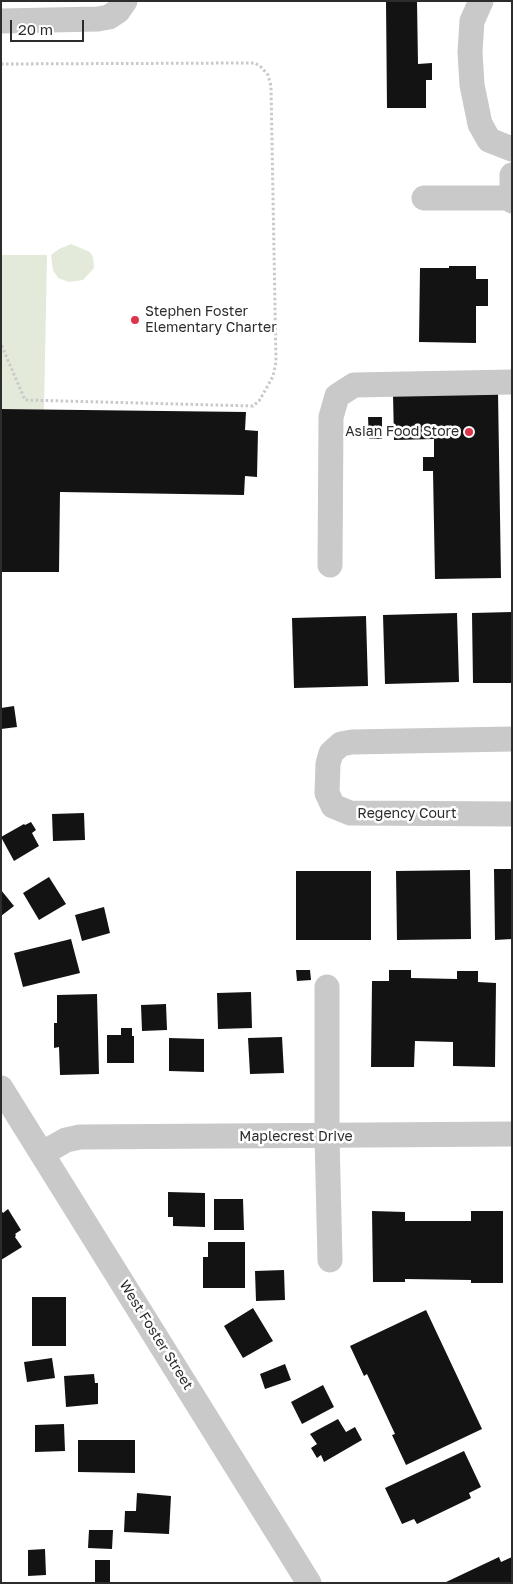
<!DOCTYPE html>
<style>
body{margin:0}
#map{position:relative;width:513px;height:1584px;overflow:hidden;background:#fff;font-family:"Golos Text",sans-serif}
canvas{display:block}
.frame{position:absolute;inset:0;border:2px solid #2c2c2c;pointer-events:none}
.scale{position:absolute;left:10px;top:20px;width:74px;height:22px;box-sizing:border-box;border:2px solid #2c2c2c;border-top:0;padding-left:6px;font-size:15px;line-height:18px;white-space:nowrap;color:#2c2c2c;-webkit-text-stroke:4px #fff;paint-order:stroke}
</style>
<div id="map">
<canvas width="513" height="1584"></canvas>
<div class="frame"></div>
<div class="scale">20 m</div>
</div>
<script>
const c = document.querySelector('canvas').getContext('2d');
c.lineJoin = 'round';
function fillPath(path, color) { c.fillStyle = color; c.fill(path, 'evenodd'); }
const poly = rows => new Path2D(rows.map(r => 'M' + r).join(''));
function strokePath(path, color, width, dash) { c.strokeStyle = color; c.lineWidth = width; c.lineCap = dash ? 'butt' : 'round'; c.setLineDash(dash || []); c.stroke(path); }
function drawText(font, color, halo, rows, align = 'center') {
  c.font = font + ' "Golos Text",sans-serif'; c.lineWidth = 5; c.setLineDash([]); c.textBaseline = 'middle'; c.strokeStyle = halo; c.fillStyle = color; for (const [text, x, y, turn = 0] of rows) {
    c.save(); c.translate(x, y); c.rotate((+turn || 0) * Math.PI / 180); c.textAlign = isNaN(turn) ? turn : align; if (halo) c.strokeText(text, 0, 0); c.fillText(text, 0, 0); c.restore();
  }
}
fillPath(poly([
 [71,244,90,252,93,257,94,268,83,280,69,282,58,278,53,270,51,255,59,249],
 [1,255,47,255,44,410,1,409]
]), '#e3eada');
fillPath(poly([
 [386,1,417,1,418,64,432,63,432,80,426,80,426,108,387,108],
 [449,266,476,266,476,279,488,279,488,306,476,306,476,343,419,342,420,268,449,268],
 [498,392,501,578,435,579,433,471,423,471,423,457,434,457,434,439,394,440,393,394],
 [1,409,246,412,245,430,258,431,257,477,245,476,244,495,60,492,59,572,1,572],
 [368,417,382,417,382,439,369,439],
 [512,612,512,683,473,683,472,613],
 [457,613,459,682,385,684,383,615],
 [366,616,368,686,294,688,292,618],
 [14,706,17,727,1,729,1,708],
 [84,813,85,840,53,841,52,814],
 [31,822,36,830,32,833,39,846,14,861,1,837,24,824,25,825],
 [494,869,512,869,512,939,495,940],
 [470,870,471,939,397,940,396,871],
 [296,871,371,871,371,940,296,940],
 [49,877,66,904,39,920,23,893],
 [1,890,14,906,1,916],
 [104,907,110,933,82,941,75,915],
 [71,939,80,973,23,987,14,953],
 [296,970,310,970,311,980,297,981],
 [389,970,411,970,411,978,457,979,457,971,478,971,478,982,496,983,495,1067,453,1066,453,1042,415,1041,414,1067,371,1067,372,981,389,981],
 [251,992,252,1028,218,1029,217,993],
 [97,994,99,1074,60,1075,59,1047,54,1048,54,1023,57,1023,57,995],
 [166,1004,167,1030,142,1031,141,1005],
 [121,1028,132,1028,132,1036,134,1036,134,1063,107,1063,107,1035,121,1035],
 [282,1037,284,1073,250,1074,248,1038],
 [169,1038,204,1039,204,1072,169,1071],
 [168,1192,205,1193,205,1227,173,1226,173,1217,168,1217],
 [214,1199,243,1199,244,1230,214,1230],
 [8,1209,21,1230,15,1234,16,1235,15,1237,22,1247,1,1260,1,1210,3,1213],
 [372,1211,405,1212,405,1221,471,1221,471,1211,503,1211,503,1283,471,1283,471,1280,405,1279,405,1282,373,1282],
 [208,1242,245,1242,245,1288,203,1288,203,1257,208,1257],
 [284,1270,285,1300,256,1301,255,1271],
 [32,1297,66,1297,66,1346,32,1346],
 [253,1308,273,1341,243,1358,224,1326],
 [426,1310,482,1429,406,1465,392,1435,395,1434,367,1374,364,1376,350,1346],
 [52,1358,55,1378,27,1382,24,1362],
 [285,1364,291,1380,265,1389,260,1374],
 [94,1374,95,1383,98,1383,98,1404,66,1407,64,1376],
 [323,1385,334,1407,302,1424,291,1402],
 [338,1419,346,1432,355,1427,362,1440,324,1462,321,1455,317,1458,311,1448,317,1444,310,1434],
 [64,1424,65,1451,35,1452,35,1425],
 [78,1440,135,1440,135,1473,78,1472],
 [464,1451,481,1487,469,1493,471,1498,417,1524,414,1519,402,1524,385,1488],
 [137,1493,171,1496,169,1534,124,1532,125,1511,136,1511],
 [89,1530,113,1530,112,1549,88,1548],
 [45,1549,46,1575,28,1576,28,1550],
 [499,1557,501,1562,512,1557,512,1583,444,1583],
 [95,1560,110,1560,110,1582,95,1583]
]), '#131313');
strokePath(poly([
 [1,64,246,63,255,63,261,67,268,75,271,86,276,362,273,376,266,389,259,401,253,406,25,400,1,344]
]), '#c9c9c9', 3, [2.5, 2.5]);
strokePath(poly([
 [481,1,472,21,470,52,472,85,480,124,489,140,512,149],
 [1,21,98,19,109,17,118,11,125,1],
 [512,175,512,201],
 [424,198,511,198],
 [330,565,331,417,337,396,354,385,512,382],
 [512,739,352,742,341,744,331,753,328,764,327,793,333,806,350,813,512,814],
 [327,987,327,1137,330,1260],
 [1,1088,309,1583],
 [43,1153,66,1140,80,1137,512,1134]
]), '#c9c9c9', 25);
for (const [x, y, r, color] of [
 [135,320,5,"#dd3449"],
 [469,432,5,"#dd3449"]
]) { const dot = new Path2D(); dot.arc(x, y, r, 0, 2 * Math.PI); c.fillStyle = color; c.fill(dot); strokePath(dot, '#fff', 2); }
drawText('14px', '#2c2c2c', '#fff', [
 ["Stephen Foster",145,312],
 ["Elementary Charter",145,328],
 ["Asian Food Store",459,432,"right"]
], 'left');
drawText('14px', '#2c2c2c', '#fff', [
 ["Regency Court",407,814],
 ["Maplecrest Drive",296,1137],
 ["West Foster Street",156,1335,58]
]);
</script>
